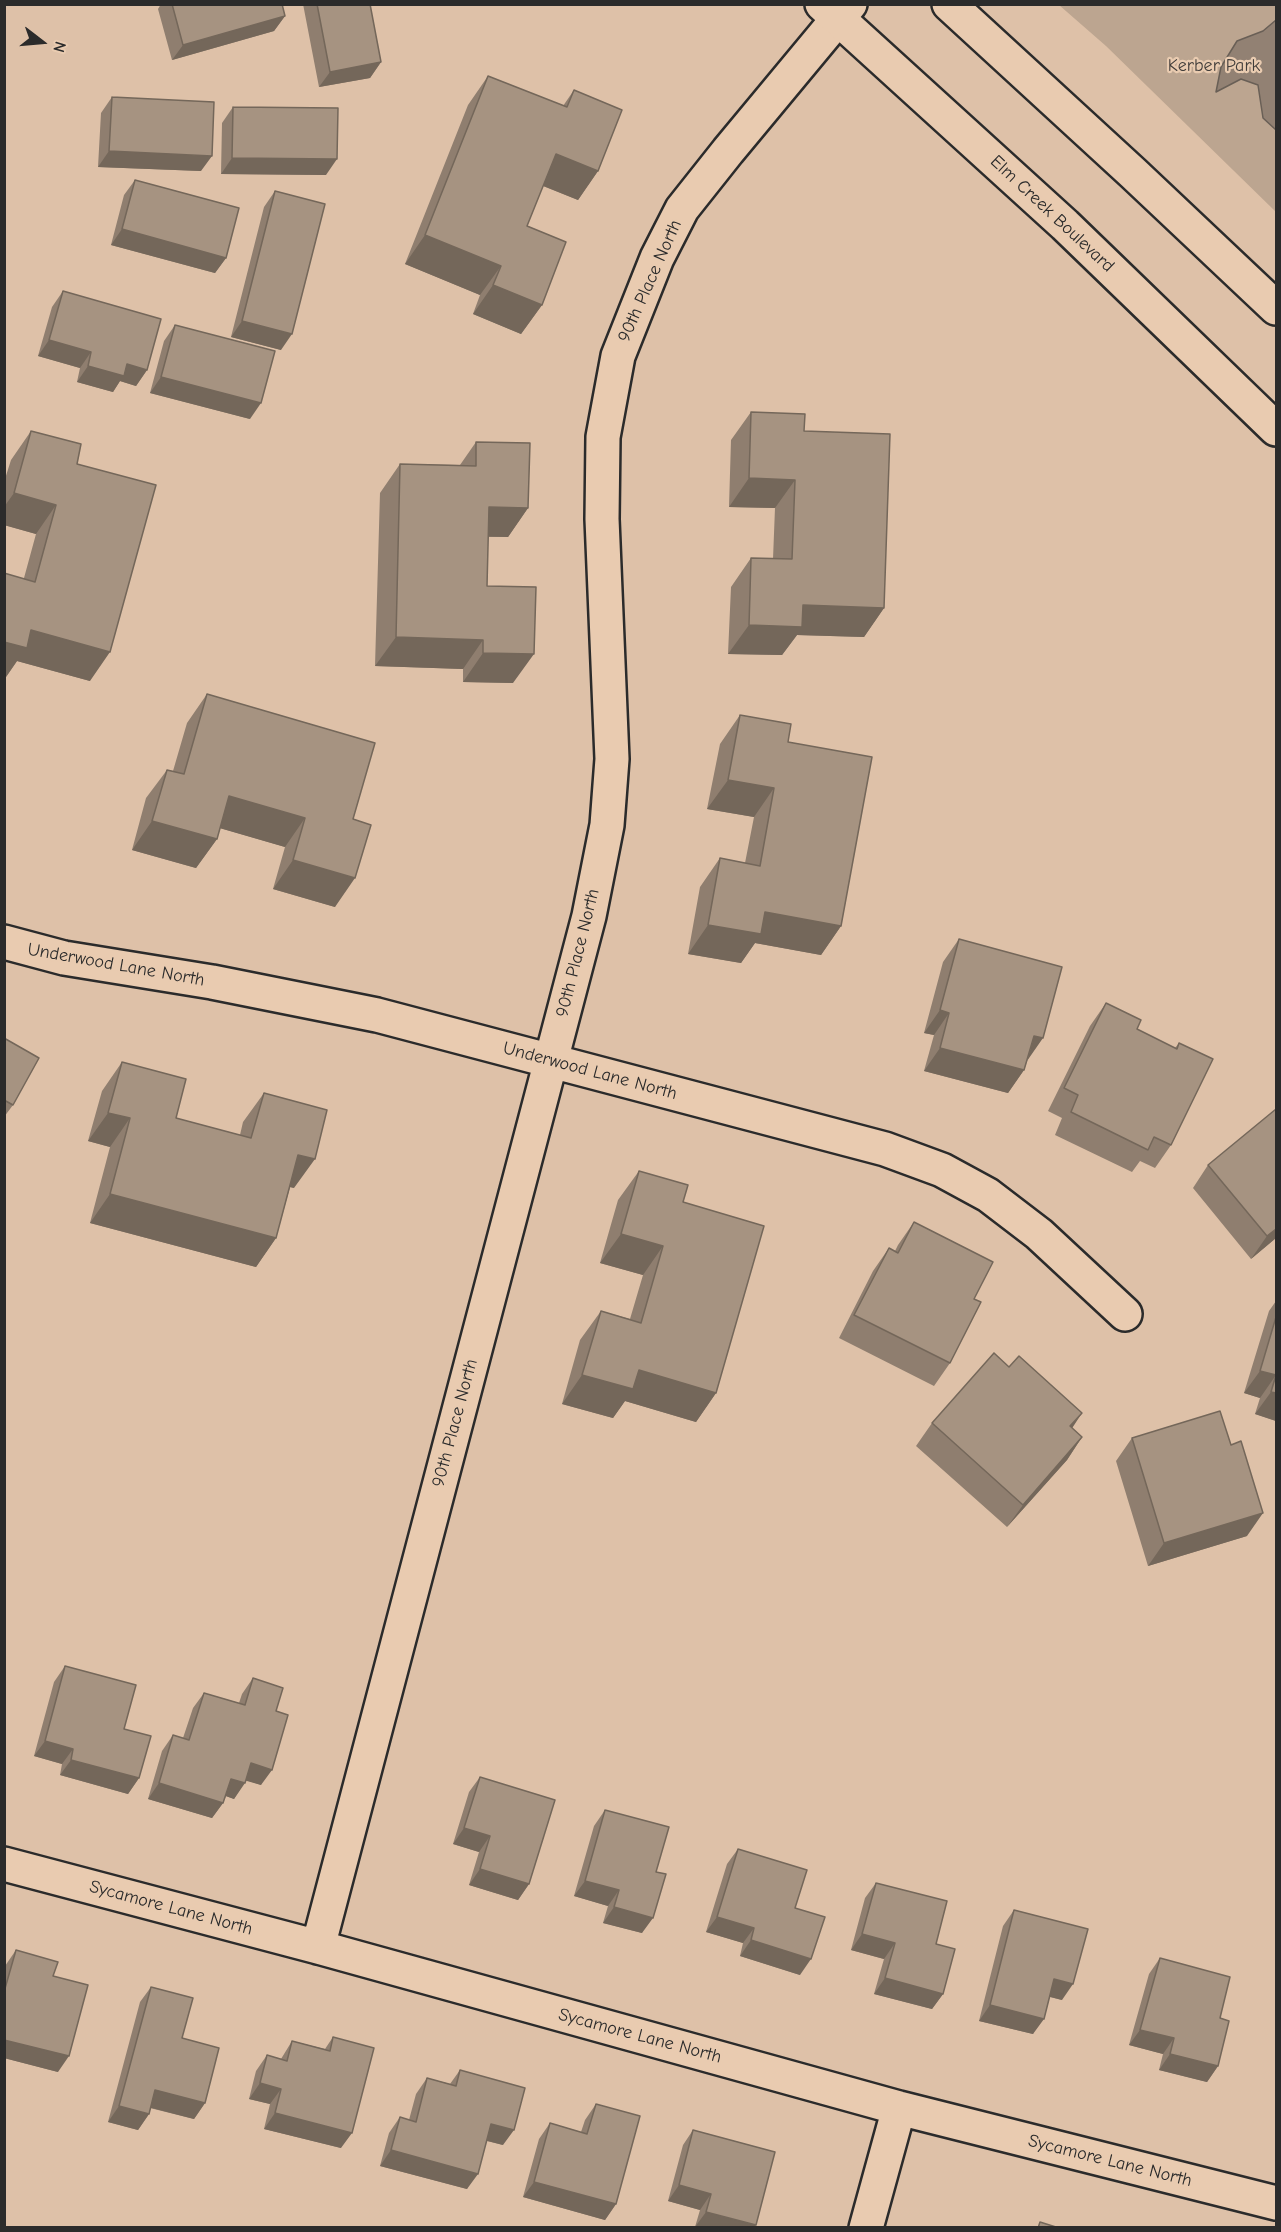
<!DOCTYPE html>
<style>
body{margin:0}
#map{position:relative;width:1281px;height:2232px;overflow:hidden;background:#dec1a8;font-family:"Comic Neue",sans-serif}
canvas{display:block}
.frame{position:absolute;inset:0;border:6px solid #2b2b2b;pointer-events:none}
.north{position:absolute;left:12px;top:12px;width:60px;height:60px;-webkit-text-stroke:4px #e9cbb0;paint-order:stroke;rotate:106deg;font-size:16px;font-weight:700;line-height:24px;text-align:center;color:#2b2b2b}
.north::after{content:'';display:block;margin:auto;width:21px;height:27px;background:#2b2b2b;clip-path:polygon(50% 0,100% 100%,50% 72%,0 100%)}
</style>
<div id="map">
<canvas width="1281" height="2232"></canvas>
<div class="frame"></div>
<div class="north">N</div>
</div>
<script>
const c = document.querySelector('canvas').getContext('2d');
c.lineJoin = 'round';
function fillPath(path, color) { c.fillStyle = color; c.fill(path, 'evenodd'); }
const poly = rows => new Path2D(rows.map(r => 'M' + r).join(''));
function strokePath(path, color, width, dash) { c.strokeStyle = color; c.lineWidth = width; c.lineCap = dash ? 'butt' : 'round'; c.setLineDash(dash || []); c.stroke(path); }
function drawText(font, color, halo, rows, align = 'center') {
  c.font = font + ' "Comic Neue",sans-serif'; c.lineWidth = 4.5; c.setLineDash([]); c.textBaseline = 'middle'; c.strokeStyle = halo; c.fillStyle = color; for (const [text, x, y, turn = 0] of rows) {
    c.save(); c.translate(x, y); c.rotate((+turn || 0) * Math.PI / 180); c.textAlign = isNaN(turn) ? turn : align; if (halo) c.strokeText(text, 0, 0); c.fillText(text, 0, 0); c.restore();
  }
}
fillPath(poly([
 [1059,5,1276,5,1276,212,1106,46]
]), '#bca590');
const water = poly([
 [1276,20,1276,130,1263,118,1258,85,1241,79,1216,92,1221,67,1237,41,1263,31,1276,20]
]);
fillPath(water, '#928173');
strokePath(water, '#695f56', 1.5);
const minor = poly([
 [4,942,64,958,212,982,377,1015,885,1149,942,1170,988,1195,1039,1234,1125,1314],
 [4,1864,318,1947,899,2108,1276,2203],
 [318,1947,589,916,607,825,612,759,602,519,603,437,618,356,657,258,682,209,728,151,850,4],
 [866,2228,899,2108]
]);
const secondary = poly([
 [822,4,1065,225,1276,429],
 [949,4,1133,173,1276,308]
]);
strokePath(minor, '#2b2b2b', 38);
strokePath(secondary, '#2b2b2b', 38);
strokePath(minor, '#e9cbb0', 33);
strokePath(secondary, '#e9cbb0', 33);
fillPath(poly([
 [161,4,282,4,285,16,274,31,172,60,158,9],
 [303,4,370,4,381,62,370,78,319,87],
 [488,76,563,106,574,90,598,171,578,200,543,186,527,226,542,305,521,334,473,314,480,295,405,264,468,105],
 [112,97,201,171,98,167,101,113],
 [233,107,326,175,221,174,222,123],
 [135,180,226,258,215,273,111,245,124,195],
 [275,191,281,350,231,337,264,207],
 [63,291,147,370,136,386,120,381,113,392,77,382,80,368,38,356,52,307],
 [175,325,250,419,150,393,164,341],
 [751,412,804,431,884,608,864,637,797,635,782,655,728,654,731,587,751,558,773,559,775,508,729,507,731,440],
 [31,431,77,464,90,681,17,661,6,677,24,578,36,534,4,525,4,482,11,460],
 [476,442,528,508,508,537,488,537,487,586,513,683,463,682,463,669,375,666,380,493,400,464,460,465],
 [207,694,353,819,335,907,273,889,285,847,220,828,217,839,196,868,132,850,146,798,167,770,173,771,187,723],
 [740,715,788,742,841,926,821,955,755,943,741,963,688,954,700,887,720,858,745,863,754,817,707,809,720,744],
 [959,939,1027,1061,1024,1070,1008,1093,924,1071,934,1035,924,1033,943,962],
 [1106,1003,1137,1029,1175,1048,1179,1043,1171,1145,1155,1168,1140,1161,1132,1172,1055,1135,1062,1118,1048,1111,1090,1026],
 [4,1038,13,1105,4,1117],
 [122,1062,176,1118,240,1135,243,1122,264,1093,294,1188,290,1187,276,1238,256,1267,90,1223,110,1147,88,1141,102,1091],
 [1208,1165,1276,1238,1251,1259,1193,1188],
 [639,1171,683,1202,716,1393,696,1422,625,1401,613,1418,562,1404,580,1340,601,1311,630,1319,643,1275,600,1263,618,1200],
 [914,1222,974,1299,950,1363,934,1386,839,1338,873,1271,889,1248,895,1251,898,1245],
 [1276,1301,1276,1421,1255,1414,1260,1398,1244,1393,1269,1311],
 [932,1423,1082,1437,1067,1460,1007,1527,916,1446],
 [1132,1438,1247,1536,1148,1566,1116,1461],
 [65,1666,124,1729,139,1778,128,1794,60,1775,62,1764,34,1756,54,1682],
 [253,1678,276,1711,261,1785,246,1780,234,1799,226,1796,223,1803,212,1818,148,1799,162,1751,173,1735,183,1738,193,1708,204,1693,239,1703,242,1694],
 [480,1777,529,1884,518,1900,469,1885,479,1852,453,1844,469,1792],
 [605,1810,656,1872,642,1933,603,1923,608,1906,574,1896,594,1826],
 [738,1849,795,1908,800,1975,740,1956,743,1943,706,1932,727,1864],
 [876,1883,936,1944,943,1994,932,2009,874,1994,884,1959,851,1950,865,1898],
 [1014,1910,1062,2000,1050,1997,1033,2034,979,2021,1003,1926],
 [16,1950,53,1976,58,2072,4,2058,5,1966],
 [1160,1958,1218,2066,1207,2082,1159,2070,1163,2054,1129,2045,1149,1974],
 [151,1987,182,2038,205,2103,194,2119,150,2108,149,2114,138,2130,108,2122,140,2002],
 [333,2037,341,2148,264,2129,270,2104,249,2099,256,2071,267,2055,281,2059,292,2041,325,2049],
 [460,2070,503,2145,487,2141,467,2189,380,2166,389,2133,400,2117,409,2120,416,2094,427,2078,450,2084],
 [596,2104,616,2204,605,2220,523,2197,539,2139,550,2123,581,2132,585,2120],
 [693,2130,775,2152,695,2227,700,2210,668,2201,683,2145]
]), '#8f7e6f');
fillPath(poly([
 [285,16,274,31,172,60,183,45],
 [381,62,370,78,319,87,330,72],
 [109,151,212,156,201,171,98,167],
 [556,154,598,171,578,200,536,183],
 [232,158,337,159,326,175,221,174],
 [122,229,226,258,215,273,111,245],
 [425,235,501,266,480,295,405,264],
 [493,285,542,305,521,334,473,314],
 [242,321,292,334,281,350,231,337],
 [49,340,91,352,80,368,38,356],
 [127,364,147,370,136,386,120,381,113,392,77,382,88,366],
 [161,377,261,403,250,419,150,393],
 [749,478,795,480,775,508,729,507],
 [14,493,56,505,36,534,4,525,4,507],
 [489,507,528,508,508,537,469,536],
 [803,605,884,608,864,637,797,635,782,655,728,654,749,625],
 [31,630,110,652,90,681,17,661,6,677,4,676,4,642],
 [396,637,483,640,463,669,375,666],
 [483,653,534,654,513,683,463,682],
 [728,780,774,788,754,817,707,809],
 [229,796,305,818,285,847,209,825],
 [152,821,217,839,196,868,132,850],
 [293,860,355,878,335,907,273,889],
 [765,912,841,926,821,955,755,943,741,963,688,954,708,925],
 [940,1010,949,1013,934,1035,924,1033],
 [1034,1036,1043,1038,1027,1061],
 [940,1048,1024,1070,1008,1093,924,1071],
 [108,1113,130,1118,110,1147,88,1141],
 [298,1155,315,1159,294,1188,278,1184],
 [110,1194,276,1238,256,1267,90,1223],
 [1276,1229,1276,1238,1251,1259,1267,1236],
 [621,1234,663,1246,643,1275,600,1263],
 [639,1370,716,1393,696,1422,625,1401,613,1418,562,1404,582,1375],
 [1260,1371,1276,1375,1260,1398,1244,1393],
 [1271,1392,1276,1393,1276,1421,1255,1414],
 [1082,1413,1067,1436,1070,1426],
 [1082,1437,1067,1460,1007,1527,1023,1505],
 [1263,1513,1247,1536,1148,1566,1164,1543],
 [45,1741,73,1749,62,1764,34,1756],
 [71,1760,139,1778,128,1794,60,1775],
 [251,1763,272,1770,261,1785,240,1779],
 [231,1779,245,1783,234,1799,220,1794],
 [159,1783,223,1803,212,1818,148,1799],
 [464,1828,490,1836,479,1852,453,1844],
 [480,1869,529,1884,518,1900,469,1885],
 [585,1881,619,1890,608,1906,574,1896],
 [614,1907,653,1918,642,1933,603,1923],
 [717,1917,754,1928,743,1943,706,1932],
 [862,1934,895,1943,884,1959,851,1950],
 [751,1940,811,1959,800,1975,740,1956],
 [885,1978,943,1994,932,2009,874,1994],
 [1054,1979,1073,1984,1062,2000,1043,1995],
 [990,2005,1044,2019,1033,2034,979,2021],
 [1140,2030,1174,2038,1163,2054,1129,2045],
 [4,2040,69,2056,58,2072,4,2058],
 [1170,2054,1218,2066,1207,2082,1159,2070],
 [260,2083,281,2089,270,2104,249,2099],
 [155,2090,205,2103,194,2119,144,2106],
 [119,2106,149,2114,138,2130,108,2122],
 [275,2113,352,2133,341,2148,264,2129],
 [491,2124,514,2130,503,2145,480,2139],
 [391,2150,478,2174,467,2189,380,2166],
 [534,2182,616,2204,605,2220,523,2197],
 [679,2185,711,2194,700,2210,668,2201],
 [706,2212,756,2225,754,2228,695,2227]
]), '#74675a');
const building = poly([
 [172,4,282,4,285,16,183,45,172,4],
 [317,4,370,4,381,62,330,72,317,4],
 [488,76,567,107,574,90,622,110,598,171,556,154,527,226,566,242,542,305,493,285,501,266,425,235,488,76],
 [112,97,214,102,212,156,109,151,112,97],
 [233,107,338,108,337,159,232,158,233,107],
 [135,180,239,208,226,258,122,229,135,180],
 [275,191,325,204,292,334,242,321,275,191],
 [63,291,161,319,147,370,127,364,124,376,88,366,91,352,49,340,63,291],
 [175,325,275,351,261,403,161,377,175,325],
 [751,412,805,414,804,431,890,434,884,608,803,605,802,627,749,625,751,558,792,559,795,480,749,478,751,412],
 [31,431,81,444,77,464,156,485,110,652,31,630,27,648,4,642,4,573,35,582,56,505,14,493,31,431],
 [476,442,530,443,528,508,489,507,487,586,536,587,534,654,483,653,483,640,396,637,400,464,476,466,476,442],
 [207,694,375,743,353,819,371,825,355,878,293,860,305,818,229,796,217,839,152,821,167,770,184,774,207,694],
 [740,715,791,724,788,742,872,757,841,926,765,912,761,934,708,925,720,858,760,866,774,788,728,780,740,715],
 [959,939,1062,967,1043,1038,1034,1036,1024,1070,940,1048,949,1013,940,1010,959,939],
 [1106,1003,1141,1020,1137,1029,1177,1049,1179,1043,1213,1059,1171,1145,1154,1137,1148,1150,1071,1112,1078,1095,1064,1088,1106,1003],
 [4,1038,39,1058,13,1105,4,1100,4,1038],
 [122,1062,186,1079,176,1118,251,1138,264,1093,327,1110,315,1159,298,1155,276,1238,110,1194,130,1118,108,1113,122,1062],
 [1276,1109,1276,1229,1267,1236,1208,1165,1276,1109],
 [639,1171,688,1185,683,1202,764,1226,716,1393,639,1370,633,1389,582,1375,601,1311,641,1323,663,1246,621,1234,639,1171],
 [914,1222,993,1262,974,1299,981,1302,950,1363,854,1315,889,1248,898,1253,914,1222],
 [1276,1317,1276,1393,1271,1392,1276,1375,1260,1371,1276,1317],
 [994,1353,1009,1367,1019,1356,1082,1413,1070,1426,1082,1437,1023,1505,932,1423,994,1353],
 [1220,1411,1231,1445,1241,1441,1263,1513,1164,1543,1132,1438,1220,1411],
 [65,1666,136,1685,124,1729,151,1736,139,1778,71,1760,73,1749,45,1741,65,1666],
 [253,1678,283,1688,276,1711,288,1715,272,1770,251,1763,245,1783,231,1779,223,1803,159,1783,173,1735,189,1740,204,1693,245,1705,253,1678],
 [480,1777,555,1800,529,1884,480,1869,490,1836,464,1828,480,1777],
 [605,1810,669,1827,656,1872,666,1874,653,1918,614,1907,619,1890,585,1881,605,1810],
 [738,1849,807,1870,795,1908,825,1917,811,1959,751,1940,754,1928,717,1917,738,1849],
 [876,1883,947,1901,936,1944,955,1949,943,1994,885,1978,895,1943,862,1934,876,1883],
 [1014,1910,1088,1929,1073,1984,1054,1979,1044,2019,990,2005,1014,1910],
 [16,1950,58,1962,53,1976,88,1985,69,2056,4,2040,4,1992,16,1950],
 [1160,1958,1230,1977,1220,2018,1229,2021,1218,2066,1170,2054,1174,2038,1140,2030,1160,1958],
 [151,1987,193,1998,182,2038,219,2048,205,2103,155,2090,149,2114,119,2106,151,1987],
 [333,2037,374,2048,352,2133,275,2113,281,2089,260,2083,267,2055,287,2061,292,2041,330,2051,333,2037],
 [460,2070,525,2088,514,2130,491,2124,478,2174,391,2150,400,2117,416,2122,427,2078,456,2086,460,2070],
 [596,2104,640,2116,616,2204,534,2182,550,2123,587,2134,596,2104],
 [693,2130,775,2152,756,2225,706,2212,711,2194,679,2185,693,2130],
 [1040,2222,1059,2228,1038,2228,1040,2222]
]);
fillPath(building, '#a69381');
strokePath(building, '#74675a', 1.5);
drawText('18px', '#413d3a', '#e9cbb0', [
 ["Kerber Park",1214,66]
]);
drawText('18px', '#2b2b2b', '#e9cbb0', [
 ["Elm Creek Boulevard",1052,214,43],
 ["90th Place North",650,281,-66],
 ["90th Place North",578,953,-76],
 ["Underwood Lane North",116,965,10],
 ["Underwood Lane North",590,1071,15],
 ["90th Place North",455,1423,-75],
 ["Sycamore Lane North",171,1908,15],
 ["Sycamore Lane North",640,2036,15],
 ["Sycamore Lane North",1110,2161,14]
]);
</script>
